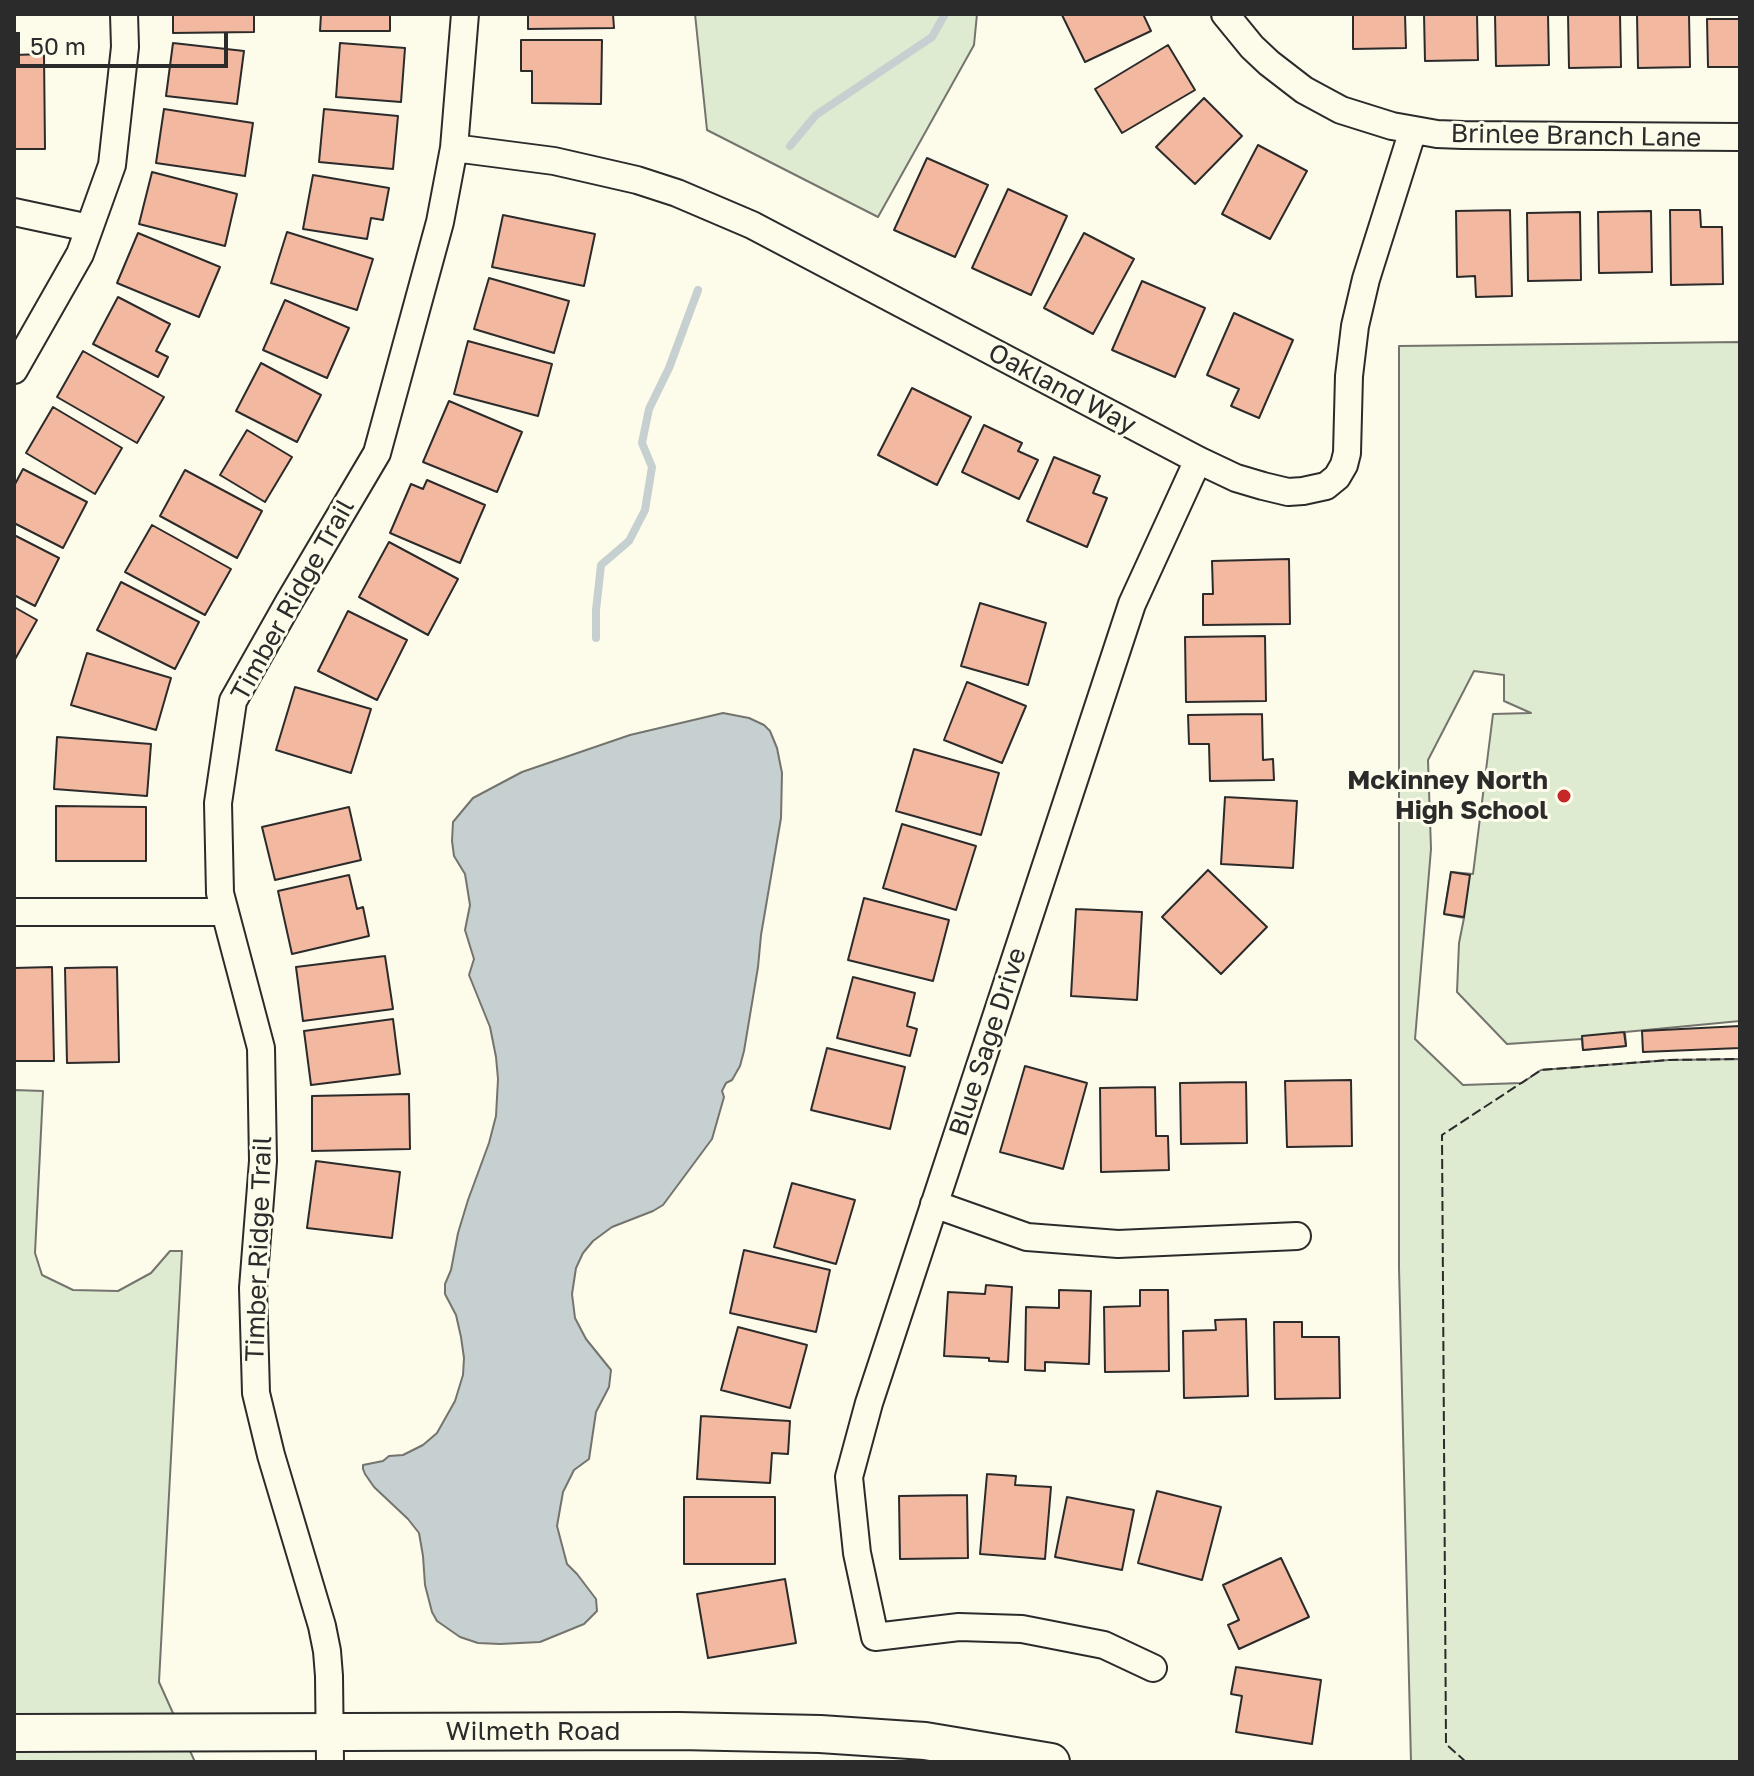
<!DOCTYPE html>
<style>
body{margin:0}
#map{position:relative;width:1754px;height:1776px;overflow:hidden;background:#fdfbea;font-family:"Golos Text",sans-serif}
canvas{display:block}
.frame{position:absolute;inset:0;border:16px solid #2b2b2b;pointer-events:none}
.scale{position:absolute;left:16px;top:32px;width:212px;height:36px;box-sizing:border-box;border:4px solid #2b2b2b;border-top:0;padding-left:10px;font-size:24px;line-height:28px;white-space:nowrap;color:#2b2b2b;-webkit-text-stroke:6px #fdfbea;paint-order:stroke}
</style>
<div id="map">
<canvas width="1754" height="1776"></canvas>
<div class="frame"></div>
<div class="scale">50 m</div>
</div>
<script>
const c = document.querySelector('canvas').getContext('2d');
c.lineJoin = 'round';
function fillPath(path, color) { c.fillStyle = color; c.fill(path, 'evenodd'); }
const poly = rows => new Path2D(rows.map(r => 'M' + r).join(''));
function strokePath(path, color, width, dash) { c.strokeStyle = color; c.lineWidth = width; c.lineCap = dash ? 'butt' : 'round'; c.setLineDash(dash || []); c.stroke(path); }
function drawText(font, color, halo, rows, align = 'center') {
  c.font = font + ' "Golos Text",sans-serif'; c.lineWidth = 6; c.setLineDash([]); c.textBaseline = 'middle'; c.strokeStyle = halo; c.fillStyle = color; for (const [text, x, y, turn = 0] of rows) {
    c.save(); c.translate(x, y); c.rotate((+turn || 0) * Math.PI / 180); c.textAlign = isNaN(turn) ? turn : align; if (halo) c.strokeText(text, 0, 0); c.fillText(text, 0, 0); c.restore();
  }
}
const green = poly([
 [695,14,977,14,974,45,878,217,707,130,695,14],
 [1740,342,1740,1021,1625,1032,1626,1046,1583,1050,1582,1039,1507,1044,1457,992,1459,943,1464,918,1444,914,1451,872,1473,874,1493,714,1531,713,1504,701,1504,675,1474,671,1428,760,1431,849,1415,1039,1463,1085,1522,1083,1541,1070,1669,1060,1740,1059,1740,1762,1411,1762,1399,1268,1399,346,1740,342],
 [14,1090,43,1091,35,1253,42,1275,73,1290,118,1291,151,1273,170,1251,182,1251,159,1682,195,1762,14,1762,14,1090]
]);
fillPath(green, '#deebd1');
strokePath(green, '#74746e', 2);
const water = poly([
 [723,713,749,718,764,725,770,731,777,748,782,773,781,818,761,935,758,967,744,1051,740,1066,732,1080,726,1083,722,1091,724,1097,712,1139,663,1205,653,1211,612,1227,593,1241,583,1253,576,1268,572,1294,575,1318,586,1339,611,1370,609,1387,596,1412,589,1459,574,1470,563,1492,557,1526,567,1564,577,1574,596,1599,597,1611,584,1624,540,1642,500,1644,478,1643,460,1637,437,1621,432,1612,425,1585,423,1556,419,1533,408,1519,374,1487,365,1474,363,1469,363,1465,383,1461,389,1456,403,1455,423,1445,437,1433,455,1401,463,1375,464,1358,461,1337,456,1315,445,1294,445,1284,451,1270,458,1233,468,1200,489,1143,496,1116,498,1079,496,1057,490,1027,469,975,474,959,465,930,470,905,465,874,454,856,452,841,453,822,473,798,522,772,630,735,723,713]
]);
fillPath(water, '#c7d0d0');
strokePath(water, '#74746e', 2);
strokePath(poly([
 [790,146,816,115,932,37,945,14],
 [596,638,596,610,601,565,629,541,645,510,652,467,642,443,649,409,669,368,698,290]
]), '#c7d0d0', 8);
const building = poly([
 [173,14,254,14,254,32,173,33,173,14],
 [321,14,390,14,390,31,320,31,321,14],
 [528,14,613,14,614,28,528,29,528,14],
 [1143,14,1151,31,1085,62,1062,15,1143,14],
 [1353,14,1405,14,1406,48,1353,49,1353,14],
 [1424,14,1477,14,1478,60,1425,61,1424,14],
 [1495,14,1548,14,1549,65,1496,66,1495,14],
 [1568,14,1620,14,1621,67,1569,68,1568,14],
 [1637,14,1689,14,1690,67,1638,68,1637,14],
 [1707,19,1740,19,1740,67,1708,67,1707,19],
 [521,40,602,40,601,104,532,103,532,71,521,71,521,40],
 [173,43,244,51,237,104,166,96,173,43],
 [340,43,405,48,401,102,336,97,340,43],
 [1168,45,1195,90,1122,133,1095,89,1168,45],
 [44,54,45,149,14,149,14,55,44,54],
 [1204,98,1242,136,1195,184,1156,147,1204,98],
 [164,109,253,123,245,176,156,163,164,109],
 [324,109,398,116,393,169,319,162,324,109],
 [1258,145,1307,171,1270,239,1222,214,1258,145],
 [927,158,988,185,955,257,894,230,927,158],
 [152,172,237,194,225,246,139,224,152,172],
 [313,175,389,188,383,220,371,218,367,239,303,229,313,175],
 [1008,189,1067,216,1031,295,972,268,1008,189],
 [1510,210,1512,296,1476,297,1475,276,1457,277,1456,211,1510,210],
 [1670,210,1700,210,1701,227,1722,227,1723,284,1671,285,1670,210],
 [1651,211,1652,272,1599,273,1598,212,1651,211],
 [1580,212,1581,280,1528,281,1527,213,1580,212],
 [503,215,595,234,584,286,492,267,503,215],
 [287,232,373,259,357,310,271,283,287,232],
 [138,233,220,267,199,317,117,283,138,233],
 [1084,233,1134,259,1093,334,1044,308,1084,233],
 [489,278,569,301,554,353,474,329,489,278],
 [1142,281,1205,308,1175,377,1112,350,1142,281],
 [118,297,170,324,156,351,168,357,158,377,93,344,118,297],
 [285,300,349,328,327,378,263,350,285,300],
 [1234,313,1293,340,1259,418,1231,406,1239,389,1207,375,1234,313],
 [468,341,552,364,538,416,454,394,468,341],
 [83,351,164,397,137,443,57,397,83,351],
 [261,363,321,395,297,442,236,411,261,363],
 [912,388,971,417,937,485,878,455,912,388],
 [449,401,522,432,497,492,423,462,449,401],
 [53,407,122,448,95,494,26,453,53,407],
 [984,425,1022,443,1018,451,1038,460,1019,499,962,472,984,425],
 [247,430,292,457,265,502,220,475,247,430],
 [1054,457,1100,476,1093,493,1107,498,1087,547,1027,521,1054,457],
 [23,469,87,502,63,548,14,523,14,486,23,469],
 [185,470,262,511,237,558,160,516,185,470],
 [427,480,485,505,460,563,390,533,411,484,423,489,427,480],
 [152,525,231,569,205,615,125,572,152,525],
 [14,535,59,558,35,606,14,595,14,535],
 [389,542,458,579,428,635,359,597,389,542],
 [1289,559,1290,624,1203,625,1203,594,1213,594,1212,561,1289,559],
 [121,582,199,622,175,669,97,630,121,582],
 [980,603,1046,623,1028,685,961,666,980,603],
 [14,607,37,620,14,661,14,607],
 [348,611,407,640,377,700,318,671,348,611],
 [1265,636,1266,701,1186,702,1185,637,1265,636],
 [87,653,171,678,156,730,71,705,87,653],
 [967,682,1026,706,1002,763,944,740,967,682],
 [295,687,371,709,351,773,276,750,295,687],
 [1262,714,1263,760,1273,759,1274,780,1210,781,1209,744,1189,744,1188,715,1262,714],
 [57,737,151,744,147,796,54,789,57,737],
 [914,749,999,773,981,835,896,811,914,749],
 [1225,797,1297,801,1293,868,1221,864,1225,797],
 [56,806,146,807,146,861,56,861,56,806],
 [349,807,361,860,275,880,262,827,349,807],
 [902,824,976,846,956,910,883,888,902,824],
 [1208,870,1267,927,1221,974,1162,917,1208,870],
 [1451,872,1470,875,1464,917,1444,914,1451,872],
 [349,875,357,909,363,907,369,936,292,954,278,891,349,875],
 [864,898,949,920,933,981,848,960,864,898],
 [1076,909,1142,912,1137,1000,1071,996,1076,909],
 [385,956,393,1009,303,1021,296,967,385,956],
 [52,967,54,1061,14,1061,14,968,52,967],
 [117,967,119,1062,67,1063,65,968,117,967],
 [853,977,915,993,907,1026,917,1029,910,1056,837,1038,853,977],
 [393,1019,400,1074,311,1085,304,1031,393,1019],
 [1740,1026,1740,1048,1643,1052,1642,1031,1740,1026],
 [1624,1032,1626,1046,1583,1050,1582,1036,1624,1032],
 [827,1048,905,1067,890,1129,811,1110,827,1048],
 [1025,1066,1087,1083,1063,1169,1000,1152,1025,1066],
 [1351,1080,1352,1146,1287,1147,1285,1081,1351,1080],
 [1246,1082,1247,1143,1181,1144,1180,1083,1246,1082],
 [1155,1087,1156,1136,1168,1136,1169,1170,1101,1172,1100,1088,1155,1087],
 [409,1094,410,1149,312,1151,312,1096,409,1094],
 [316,1161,400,1172,392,1238,307,1228,316,1161],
 [792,1183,855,1200,836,1264,774,1247,792,1183],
 [744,1250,830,1270,816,1332,730,1313,744,1250],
 [986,1285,1012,1287,1008,1362,989,1361,989,1358,944,1356,948,1292,985,1294,986,1285],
 [1059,1290,1091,1291,1089,1364,1045,1362,1045,1371,1025,1370,1026,1307,1059,1308,1059,1290],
 [1140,1290,1168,1290,1169,1371,1105,1372,1104,1307,1140,1306,1140,1290],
 [1246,1319,1248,1396,1184,1398,1183,1331,1216,1330,1215,1320,1246,1319],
 [1274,1322,1302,1322,1302,1337,1339,1337,1340,1398,1275,1399,1274,1322],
 [738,1327,807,1345,790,1408,721,1390,738,1327],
 [701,1416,790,1421,788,1454,772,1453,770,1483,697,1479,701,1416],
 [987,1474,1016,1476,1015,1485,1051,1487,1045,1559,980,1554,987,1474],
 [1157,1491,1221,1507,1202,1580,1138,1563,1157,1491],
 [967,1495,968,1558,900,1559,899,1496,967,1495],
 [684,1497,775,1497,775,1564,684,1564,684,1497],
 [1067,1497,1134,1510,1122,1570,1055,1557,1067,1497],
 [1281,1558,1309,1617,1239,1649,1228,1625,1239,1620,1223,1585,1281,1558],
 [785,1579,796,1643,708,1658,697,1594,785,1579],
 [1236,1667,1321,1680,1312,1744,1236,1732,1242,1696,1231,1694,1236,1667]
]);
fillPath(building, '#f2b8a0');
strokePath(building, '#2b2b2b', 2);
const street = poly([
 [1225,14,1252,47,1269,63,1304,90,1341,110,1392,126,1437,134,1463,135,1740,137],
 [454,148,554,161,637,180,677,193,752,225,1198,460,1236,478,1263,486,1288,492,1303,491,1326,486,1337,477,1344,465,1347,453,1349,376,1355,326,1366,279,1413,130],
 [14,212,89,228],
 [14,370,80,254,112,165,125,47,124,14],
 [14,912,225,912],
 [934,1204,1027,1237,1118,1244,1297,1236],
 [1153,1668,1104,1645,1022,1629,959,1627,875,1637,857,1553,849,1477,869,1403,1132,604,1198,460],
 [330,1762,329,1676,327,1651,322,1626,271,1455,256,1393,253,1288,263,1161,261,1048,220,893,218,803,233,701,289,602,377,453,440,222,454,148,465,14]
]);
const secondary = poly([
 [14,1733,679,1731,820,1734,925,1741,1051,1762]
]);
strokePath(street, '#2b2b2b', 30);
strokePath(secondary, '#2b2b2b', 40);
strokePath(street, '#fdfbea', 26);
strokePath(secondary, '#fdfbea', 36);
strokePath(poly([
 [1466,1762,1446,1744,1442,1135,1541,1070,1669,1060,1740,1059]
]), '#2b2b2b', 2, [10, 4]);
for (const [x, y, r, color] of [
 [1564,796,8,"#c62828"]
]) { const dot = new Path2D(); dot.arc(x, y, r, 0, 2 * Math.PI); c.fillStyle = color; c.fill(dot); strokePath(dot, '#fdfbea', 3); }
drawText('26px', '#2b2b2b', '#fdfbea', [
 ["Brinlee Branch Lane",1576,136,1],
 ["Oakland Way",1062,389,28],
 ["Timber Ridge Trail",293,600,-61],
 ["Blue Sage Drive",988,1042,-72],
 ["Timber Ridge Trail",259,1249,-88],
 ["Wilmeth Road",533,1732]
]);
drawText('bold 26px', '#2b2b2b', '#fdfbea', [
 ["Mckinney North",1548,781],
 ["High School",1548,811]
], 'right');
</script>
